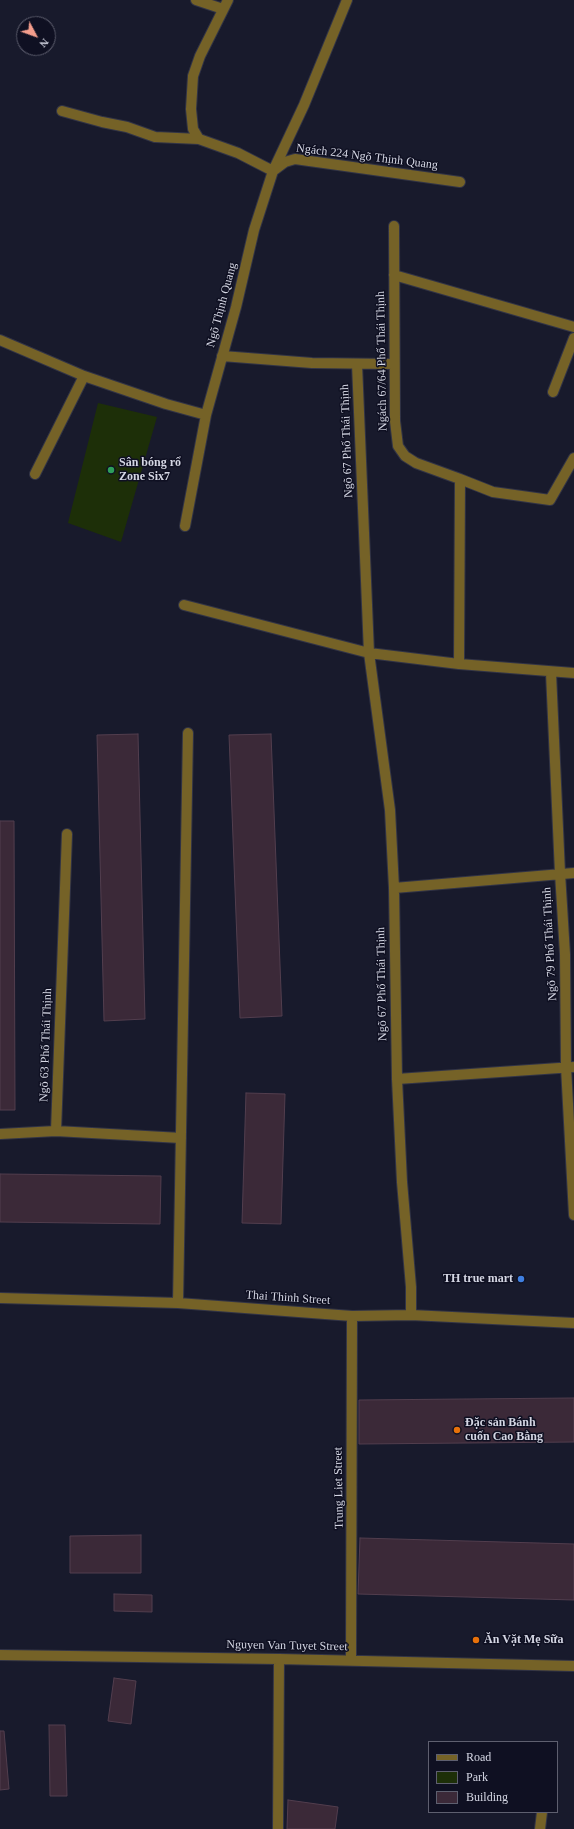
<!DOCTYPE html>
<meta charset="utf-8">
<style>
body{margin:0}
#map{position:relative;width:574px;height:1829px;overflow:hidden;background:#181a2c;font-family:"Times New Roman",serif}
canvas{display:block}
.legend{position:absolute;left:428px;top:1741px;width:130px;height:72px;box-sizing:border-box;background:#0f1022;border:1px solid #5e5f6f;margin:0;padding:5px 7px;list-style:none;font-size:12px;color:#d4d6e3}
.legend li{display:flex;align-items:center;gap:8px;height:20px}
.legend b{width:20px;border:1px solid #5e5f6f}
.north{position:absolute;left:16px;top:16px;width:40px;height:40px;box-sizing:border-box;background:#0f1022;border:1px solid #5e5f6f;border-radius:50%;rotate:131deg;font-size:11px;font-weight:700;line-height:16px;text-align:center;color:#d4d6e3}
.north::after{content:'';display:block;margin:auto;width:14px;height:18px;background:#f49d8c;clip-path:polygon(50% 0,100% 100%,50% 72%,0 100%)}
</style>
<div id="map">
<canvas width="574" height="1829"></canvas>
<ul class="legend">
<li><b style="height:5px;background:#756227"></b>Road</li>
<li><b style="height:11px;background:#1d2f08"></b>Park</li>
<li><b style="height:11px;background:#3b2938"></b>Building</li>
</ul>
<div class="north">N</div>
</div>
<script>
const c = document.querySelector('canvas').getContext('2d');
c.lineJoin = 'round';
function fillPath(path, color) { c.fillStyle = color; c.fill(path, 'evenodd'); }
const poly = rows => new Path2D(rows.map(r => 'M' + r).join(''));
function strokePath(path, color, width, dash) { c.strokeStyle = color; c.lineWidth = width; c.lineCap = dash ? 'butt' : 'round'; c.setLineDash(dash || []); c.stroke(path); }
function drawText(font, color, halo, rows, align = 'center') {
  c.font = font + ' "Times New Roman",serif'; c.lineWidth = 3; c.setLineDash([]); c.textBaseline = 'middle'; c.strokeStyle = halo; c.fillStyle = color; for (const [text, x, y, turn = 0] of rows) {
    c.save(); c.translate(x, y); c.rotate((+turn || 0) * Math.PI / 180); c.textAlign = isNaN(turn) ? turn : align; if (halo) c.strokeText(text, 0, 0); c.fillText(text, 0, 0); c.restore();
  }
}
fillPath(poly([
 [98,403,157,417,121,542,68,523]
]), '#1d2f08');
const building = poly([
 [138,734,145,1019,104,1021,97,735,138,734],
 [271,734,282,1016,240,1018,229,735,271,734],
 [0,821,14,821,15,1110,0,1110,0,821],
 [246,1093,285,1094,281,1224,242,1223,246,1093],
 [0,1174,161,1176,160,1224,0,1222,0,1174],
 [574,1398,574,1442,359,1444,359,1400,574,1398],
 [141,1535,141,1573,70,1573,70,1536,141,1535],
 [360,1538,574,1544,574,1600,358,1594,360,1538],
 [114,1594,152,1595,152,1612,114,1611,114,1594],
 [114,1678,136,1681,131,1724,108,1721,114,1678],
 [49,1725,65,1725,67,1796,50,1796,49,1725],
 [0,1731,4,1731,9,1789,0,1790,0,1731],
 [288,1800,338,1807,335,1829,287,1829,288,1800]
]);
fillPath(building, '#3b2938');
strokePath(building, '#523e4e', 1);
const minor = poly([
 [196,0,223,9],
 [228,0,200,56,193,76,191,109,193,129,199,139,238,153,273,171,285,162,295,159,460,182],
 [62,111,102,122,127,127,155,137,199,139],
 [394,226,395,421,398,446,405,456,416,463,460,479,459,664],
 [394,275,574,327],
 [0,340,84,376,166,404,206,415],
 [222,356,312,363,394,364],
 [357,364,369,653,390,810,394,888,397,1079,402,1182,411,1287,411,1315],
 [553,392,574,338],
 [35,474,84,376],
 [460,479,493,492,550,500,574,458],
 [185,526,206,415,236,307,254,230,273,171,304,105,347,0],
 [184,605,369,653,459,664,574,673],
 [551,673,560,873,565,954,566,1067,574,1215],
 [394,888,574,873],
 [397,1079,574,1067],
 [56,1131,67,834],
 [0,1134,56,1131,181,1138],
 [0,1298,178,1303,352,1316,411,1315,574,1323],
 [178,1303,188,733],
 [0,1655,279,1659,574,1666],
 [351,1660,352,1316],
 [278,1829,279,1659],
 [540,1829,542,1812]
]);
strokePath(minor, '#323446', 12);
strokePath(minor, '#756227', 10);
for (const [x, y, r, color] of [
 [111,470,4,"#2e9e5b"],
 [521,1279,4,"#3f7fe0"],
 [457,1430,4,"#e8710a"],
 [476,1640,4,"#e8710a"]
]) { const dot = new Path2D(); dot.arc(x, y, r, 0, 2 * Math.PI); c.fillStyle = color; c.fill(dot); strokePath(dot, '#0f1022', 1.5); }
drawText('12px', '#d4d6e3', '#0f1022', [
 ["Ngách 224 Ngõ Thịnh Quang",367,157,7],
 ["Ngõ Thịnh Quang",222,305,-75],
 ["Ngách 67/64 Phố Thái Thịnh",382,361,-91],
 ["Ngõ 67 Phố Thái Thịnh",347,441,-92],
 ["Ngõ 79 Phố Thái Thịnh",550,944,-93],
 ["Ngõ 67 Phố Thái Thịnh",382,984,-91],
 ["Ngõ 63 Phố Thái Thịnh",46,1045,-88],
 ["Thai Thinh Street",288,1298,4],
 ["Trung Liet Street",339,1488,-91],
 ["Nguyen Van Tuyet Street",287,1646,1]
]);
drawText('bold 12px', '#d4d6e3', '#0f1022', [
 ["Sân bóng rổ",119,463],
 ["Zone Six7",119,477],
 ["TH true mart",513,1279,"right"],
 ["Đặc sản Bánh",465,1423],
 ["cuốn Cao Bằng",465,1437],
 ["Ăn Vặt Mẹ Sữa",484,1640]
], 'left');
</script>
